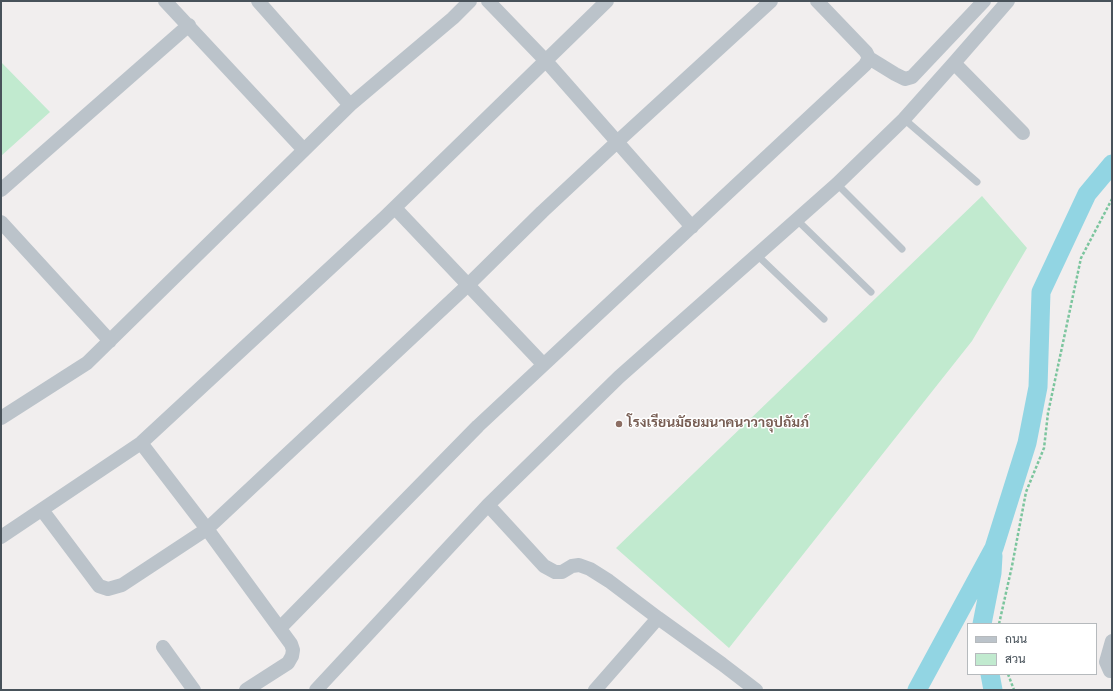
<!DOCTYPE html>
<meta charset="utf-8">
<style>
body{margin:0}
#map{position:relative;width:1113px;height:691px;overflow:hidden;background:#f1eeee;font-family:Jost,Sarabun,sans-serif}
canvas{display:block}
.frame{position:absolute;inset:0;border:2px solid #48525a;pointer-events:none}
.legend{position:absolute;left:967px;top:623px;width:130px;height:52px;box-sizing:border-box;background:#fff;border:1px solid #b6babd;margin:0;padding:5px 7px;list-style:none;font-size:12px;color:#48525a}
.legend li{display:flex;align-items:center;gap:8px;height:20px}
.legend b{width:20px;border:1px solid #b6babd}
</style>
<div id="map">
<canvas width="1113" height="691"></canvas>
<div class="frame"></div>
<ul class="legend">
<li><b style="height:5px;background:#bbc3ca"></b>ถนน</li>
<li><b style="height:11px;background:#c1eacf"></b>สวน</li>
</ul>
</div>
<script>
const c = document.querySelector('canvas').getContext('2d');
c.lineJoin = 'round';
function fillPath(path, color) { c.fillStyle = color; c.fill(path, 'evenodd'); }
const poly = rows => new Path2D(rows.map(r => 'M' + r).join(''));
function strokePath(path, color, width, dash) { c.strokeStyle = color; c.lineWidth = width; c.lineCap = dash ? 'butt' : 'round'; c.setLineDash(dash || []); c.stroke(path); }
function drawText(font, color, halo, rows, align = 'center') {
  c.font = font + ' Jost,Sarabun,sans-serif'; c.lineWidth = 3; c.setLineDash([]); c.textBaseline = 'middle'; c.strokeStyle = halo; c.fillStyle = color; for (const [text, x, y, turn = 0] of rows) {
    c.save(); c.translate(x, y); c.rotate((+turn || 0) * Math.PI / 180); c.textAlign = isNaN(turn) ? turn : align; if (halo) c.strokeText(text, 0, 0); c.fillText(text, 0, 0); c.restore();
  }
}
fillPath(poly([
 [1,62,50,112,1,156],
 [982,196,1027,248,972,341,729,648,616,548]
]), '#c1eacf');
strokePath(poly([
 [982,624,992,573,993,556],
 [990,674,993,690],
 [917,690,994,548,1027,443,1038,387,1041,292,1087,194,1112,164]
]), '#92d5e3', 19);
strokePath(poly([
 [999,624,1012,566,1026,492,1044,448,1048,413,1081,258,1112,199],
 [1008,674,1014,690]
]), '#7cc59e', 2.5, [3, 2]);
strokePath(poly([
 [904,119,977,182],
 [837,184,902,249],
 [797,220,871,292],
 [757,255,824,319]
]), '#bbc3ca', 7);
strokePath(poly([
 [165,1,304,150],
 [258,1,350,105],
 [488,1,546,61,692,227],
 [817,1,866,52,869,58,895,74,905,79,912,77,984,1],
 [954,63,1023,133],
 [1,190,189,25],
 [395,208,543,364],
 [1,222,110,341],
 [1,418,87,363,350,105,453,18,470,1],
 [141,443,207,529,291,644,293,650,292,656,288,663,246,690],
 [488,505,544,566,555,572,562,572,572,566,579,565,590,569,609,581,658,618,722,664,756,690],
 [42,510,99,586,108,589,122,585,207,529,468,285,542,212,617,142,771,1],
 [1,537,141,443,383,219,607,1],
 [280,628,478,426,865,65,869,58],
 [1112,641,1106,662,1110,671,1112,671],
 [163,647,194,690],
 [316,690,488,505,619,377,837,184,904,119,954,63,1008,1],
 [595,690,658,618]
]), '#bbc3ca', 14);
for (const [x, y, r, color] of [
 [619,424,4,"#8d6e63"]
]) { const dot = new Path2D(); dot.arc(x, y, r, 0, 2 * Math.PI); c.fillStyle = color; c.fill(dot); strokePath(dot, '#fff', 1.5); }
drawText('bold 14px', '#785e54', '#fff', [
 ["โรงเรียนมัธยมนาคนาวาอุปถัมภ์",627,424]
], 'left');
</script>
